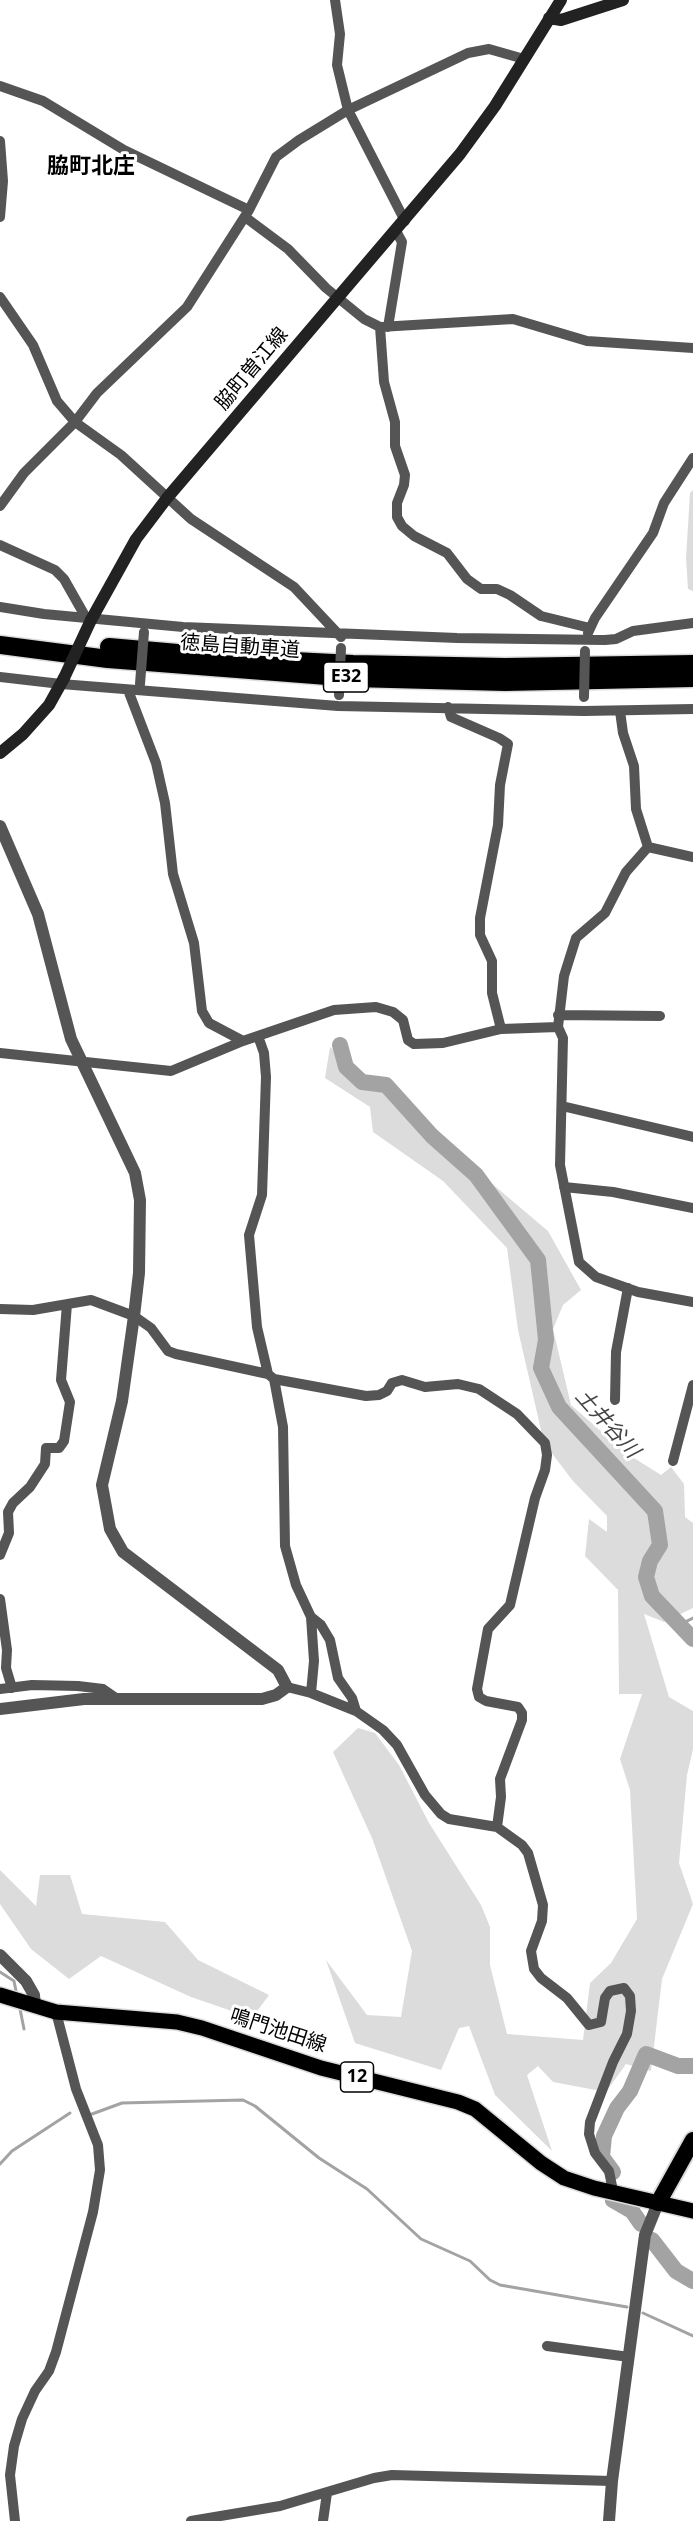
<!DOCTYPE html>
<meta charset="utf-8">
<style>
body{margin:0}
canvas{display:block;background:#fff}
</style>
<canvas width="693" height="2521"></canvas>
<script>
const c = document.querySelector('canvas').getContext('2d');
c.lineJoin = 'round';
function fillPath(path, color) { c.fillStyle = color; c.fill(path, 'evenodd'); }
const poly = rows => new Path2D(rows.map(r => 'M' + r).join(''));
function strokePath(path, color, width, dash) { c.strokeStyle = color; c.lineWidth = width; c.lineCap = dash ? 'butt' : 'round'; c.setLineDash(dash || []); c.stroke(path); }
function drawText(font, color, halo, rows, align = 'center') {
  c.font = font + ' "Open Sans","Noto Sans JP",sans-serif'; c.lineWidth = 6; c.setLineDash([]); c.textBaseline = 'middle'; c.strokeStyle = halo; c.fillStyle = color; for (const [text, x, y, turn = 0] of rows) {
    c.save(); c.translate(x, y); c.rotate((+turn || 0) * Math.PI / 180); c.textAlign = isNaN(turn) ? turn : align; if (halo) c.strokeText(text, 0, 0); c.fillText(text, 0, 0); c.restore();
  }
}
fillPath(poly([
 [693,490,693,591,688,589,686,558,690,493],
 [330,1047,548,1231,581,1290,563,1305,553,1329,571,1405,626,1453,661,1475,671,1467,684,1484,685,1517,693,1523,693,1608,664,1622,644,1614,669,1697,693,1711,693,1749,687,1775,679,1863,693,1904,662,1979,651,2071,626,2064,606,2092,553,2082,538,2066,527,2075,552,2151,495,2095,469,2026,459,2028,441,2070,355,2043,326,1960,367,2015,401,2017,412,1951,372,1838,333,1752,358,1728,375,1733,399,1765,429,1823,481,1905,490,1927,490,1965,507,2034,583,2040,590,1983,611,1963,637,1919,630,1790,620,1759,642,1694,619,1694,618,1590,585,1556,589,1519,607,1532,607,1516,573,1481,544,1443,518,1330,507,1248,443,1181,373,1132,370,1107,325,1078],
 [0,1870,36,1906,40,1875,70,1875,82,1914,165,1922,198,1960,269,1995,252,2018,191,1997,101,1956,69,1979,31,1949,0,1904]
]), '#dcdcdc');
strokePath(poly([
 [679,1625,693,1618],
 [0,1972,14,1981,16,1991],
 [20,2009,24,2029],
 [92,2114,122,2103,243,2100,255,2106,319,2158,367,2189,421,2239,470,2261,490,2280,500,2285,627,2307],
 [0,2164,12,2151,70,2113],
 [643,2313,693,2336]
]), '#a3a3a3', 3);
strokePath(poly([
 [340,1045,346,1067,362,1082,386,1085,432,1136,476,1175,538,1260,546,1340,541,1368,559,1407,655,1511,660,1545,650,1561,646,1577,652,1596,693,1639],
 [613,2172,602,2157,604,2136,617,2108,630,2091,646,2054,678,2066,693,2066],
 [614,2196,613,2200,632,2211,641,2224],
 [652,2240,676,2271,693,2281]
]), '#a3a3a3', 16);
const primary = poly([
 [0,1995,56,2012,177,2022,202,2028,321,2068,458,2102,475,2109,541,2163,564,2178,594,2188,693,2211]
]);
const trunk = poly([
 [658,2203,693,2140]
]);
const motorway = poly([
 [0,645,108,659,353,678,505,682,693,678],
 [109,647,235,658,353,664,505,667,693,664]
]);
strokePath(primary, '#dbdbdb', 18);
strokePath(trunk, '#dbdbdb', 20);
strokePath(motorway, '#dbdbdb', 21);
strokePath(poly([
 [335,0,340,34,337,65,348,110,405,221],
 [0,86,43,101,124,150,249,210],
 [0,141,3,181,0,217],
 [245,217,288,249,326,288,364,319,380,327,513,319,587,341,693,348],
 [0,297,33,345,57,401,75,422,121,455,191,519,294,587,341,637],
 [380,327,384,382,395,422,395,446,405,475,404,485,397,503,397,517,402,526,414,536,447,553,467,579,481,589,497,589,510,595,541,616,590,628],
 [388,327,402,242,396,231],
 [0,506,24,473,75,422,97,393,187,307,249,210,276,157,299,140,348,110,468,53,489,49,524,59],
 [0,545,55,570,64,579,85,616],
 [0,607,44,614,183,627,457,638,605,640,616,639,633,631,693,623],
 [588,633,595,618,653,533,664,503,693,458],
 [0,677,61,684,338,706,584,711,693,709],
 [128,690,156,763,165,803,173,874,194,943,202,1011,209,1023,243,1041],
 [448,707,451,717,499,738,508,744,500,785,498,825,480,918,480,935,492,961,492,993,501,1029],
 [620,711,623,733,634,766,636,809,648,847],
 [648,847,626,872,605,913,576,938,564,976,558,1027,563,1038,560,1165,579,1262,596,1277,638,1292,693,1302],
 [648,847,693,857],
 [558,1015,660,1016],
 [258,1036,264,1053,266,1077,262,1195,249,1235,257,1327,268,1374],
 [0,1053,171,1071,243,1041,334,1010,376,1007,393,1012,403,1020,408,1040,414,1044,443,1043,501,1029,558,1027],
 [562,1106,693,1137],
 [564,1187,613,1192,693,1208],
 [0,1309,33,1310,91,1300,134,1316,151,1328,168,1351,176,1354,268,1374,274,1379,283,1427,285,1546,296,1585,311,1617,321,1625,330,1640,338,1678,352,1698,356,1711,383,1730,397,1745,425,1795,441,1814,449,1819,497,1827,522,1845,528,1853,543,1905,542,1921,531,1951,534,1969,541,1978,567,1998,589,2025,601,2022,605,1998,610,1991,624,1988,630,1996,631,2011,627,2034,613,2062,590,2122,589,2134,595,2153,609,2171,613,2191],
 [274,1379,366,1396,379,1395,387,1391,392,1383,402,1380,425,1387,458,1384,479,1389,517,1414,545,1443,547,1455,545,1470,535,1498,510,1605,488,1629,477,1689,479,1697,486,1701,518,1707,522,1713,522,1720,500,1779,501,1797,497,1827],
 [615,1400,616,1352,628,1288],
 [673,1461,693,1385],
 [0,1555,9,1533,8,1512,13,1503,30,1487,45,1464,46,1448,59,1448,64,1441,70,1402,61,1380,67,1304],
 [0,1599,7,1650,6,1668,12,1688],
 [311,1617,314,1661,311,1693],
 [287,1687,311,1693,356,1711],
 [0,1689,32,1685,78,1686,103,1689,116,1698],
 [547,2346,629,2357],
 [15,2521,10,2475,14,2446,22,2419,35,2391,49,2371,56,2352,93,2212,100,2170,98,2145,76,2089,56,2012],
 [191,2521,280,2506,374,2478,392,2475,612,2481],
 [323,2521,327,2493]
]), '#555', 10);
strokePath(poly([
 [0,826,38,914,71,1039,135,1173,140,1200,139,1273,134,1316,122,1401,102,1485,110,1529,123,1552,278,1670,287,1687,276,1695,262,1699,84,1699,0,1709],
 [0,1955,26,1981,34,1995,35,2006],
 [609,2521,612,2481,645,2235,658,2203]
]), '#555', 12);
strokePath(poly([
 [549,18,561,20,623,0],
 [91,620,136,539,167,498,460,154,495,106,561,0],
 [0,753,23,734,49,705,64,678]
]), '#222', 12);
strokePath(primary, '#000', 15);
strokePath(trunk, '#000', 16);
strokePath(motorway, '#000', 18);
strokePath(poly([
 [140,684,144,632],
 [339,695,341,648],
 [584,697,585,651]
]), '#555', 10);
strokePath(poly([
 [64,678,91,620]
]), '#222', 12);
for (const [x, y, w] of [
 [346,677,45],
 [357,2077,33]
]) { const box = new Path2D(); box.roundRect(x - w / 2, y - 15, w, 30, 4.5); c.fillStyle = '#fff'; c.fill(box); strokePath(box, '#000', 1.5); }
drawText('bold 18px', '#000', null, [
 ["E32",346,677],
 ["12",357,2077]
]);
drawText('20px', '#000', '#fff', [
 ["脇町曽江線",252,369,-50],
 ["徳島自動車道",240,647,4],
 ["鳴門池田線",278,2031,18]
]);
drawText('italic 21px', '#444', '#fff', [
 ["土井谷川",607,1424,48]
]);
drawText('bold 22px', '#000', '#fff', [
 ["脇町北庄",91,167]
]);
</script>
